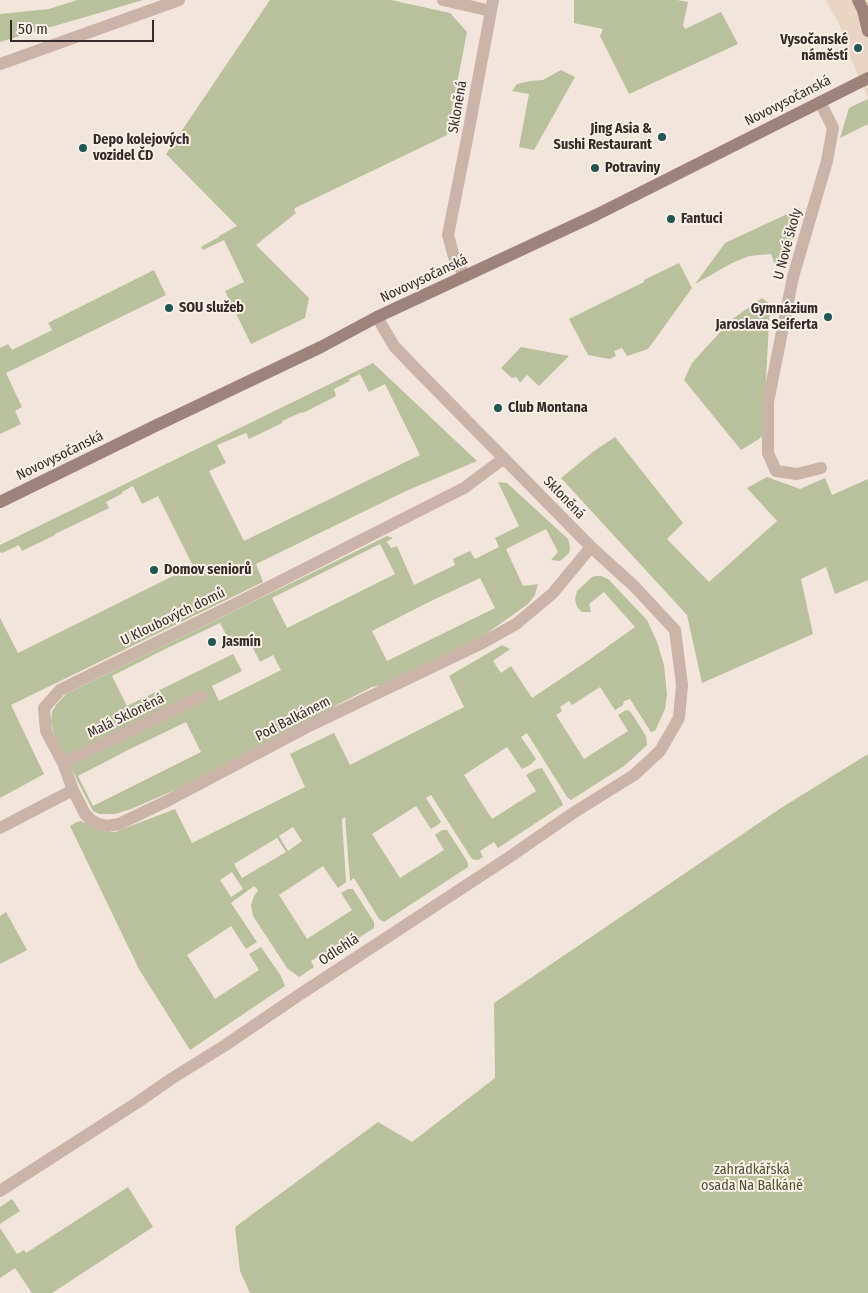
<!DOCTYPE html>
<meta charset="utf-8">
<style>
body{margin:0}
#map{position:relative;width:868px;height:1293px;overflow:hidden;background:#f2e5dc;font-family:"Fira Sans Condensed",sans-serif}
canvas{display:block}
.scale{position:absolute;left:10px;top:20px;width:144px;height:22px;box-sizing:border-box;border:2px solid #362b28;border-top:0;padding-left:6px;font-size:15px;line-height:18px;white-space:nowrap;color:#362b28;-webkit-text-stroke:4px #f9f0e8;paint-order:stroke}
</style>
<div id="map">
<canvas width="868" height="1293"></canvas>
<div class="scale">50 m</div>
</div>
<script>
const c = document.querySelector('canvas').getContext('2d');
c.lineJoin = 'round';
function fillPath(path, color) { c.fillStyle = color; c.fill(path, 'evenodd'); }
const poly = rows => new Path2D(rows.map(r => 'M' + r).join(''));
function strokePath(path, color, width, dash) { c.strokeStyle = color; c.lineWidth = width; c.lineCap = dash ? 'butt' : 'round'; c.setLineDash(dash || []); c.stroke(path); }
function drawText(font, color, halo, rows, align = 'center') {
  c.font = font + ' "Fira Sans Condensed",sans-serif'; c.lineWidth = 4; c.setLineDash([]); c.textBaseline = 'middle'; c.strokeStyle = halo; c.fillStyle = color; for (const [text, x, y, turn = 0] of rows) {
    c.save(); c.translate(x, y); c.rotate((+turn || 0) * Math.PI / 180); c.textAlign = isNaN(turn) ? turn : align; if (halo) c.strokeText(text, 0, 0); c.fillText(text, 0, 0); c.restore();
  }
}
fillPath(poly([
 [77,0,143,0,0,42,0,14,49,9],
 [270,0,391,0,450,13,467,32,447,135,295,208,294,210,296,213,256,245,309,298,305,318,251,344,225,291,244,282,224,240,203,250,201,247,219,237,219,236,237,226,166,154],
 [574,0,677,0,688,2,683,25,685,29,721,12,738,44,629,94,600,36,603,29,574,23],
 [561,70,575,77,534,150,519,147,529,94,512,91,517,84,530,81,543,80],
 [868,99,868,124,840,138,849,108],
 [800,208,788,259,776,267,771,254,749,256,732,263,695,284,725,243],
 [679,263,692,288,648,349,627,356,622,348,614,351,616,356,609,359,588,355,569,319,644,282,644,280],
 [154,270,166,295,6,373,22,407,15,411,21,424,0,434,0,348,8,344,12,350,52,330,48,323],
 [762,298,770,304,763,435,759,439,741,450,684,380,692,363,731,320],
 [521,347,569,356,539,386,527,375,520,383,518,379,516,377,512,378,501,368],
 [373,363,477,461,406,491,256,564,263,582,11,705,44,774,0,798,0,618,18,653,193,566,158,496,142,504,133,486,122,492,123,493,106,502,109,508,55,534,55,535,22,551,19,545,2,553,0,552,0,545],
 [360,374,369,392,385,384,420,455,244,541,209,471,226,463,217,445,246,433,249,439,282,423,282,421,302,412,303,413,336,396,334,389,350,381,349,379],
 [615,437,683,523,667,539,709,582,777,521,747,488,767,477,800,489,825,478,832,495,868,479,868,580,835,594,826,567,801,579,813,634,702,683,687,615,561,478,594,451],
 [498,482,507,483,568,539,569,542,570,548,569,553,560,561,551,560,558,552,546,529,506,549,523,586,538,584,535,595,528,604,472,644,409,680,372,687,335,706,322,717,196,781,131,809,115,814,99,814,93,811,54,735,51,722,52,712,56,705,66,694,387,536,393,538,386,542,388,543,391,548,397,546,414,585,455,565,453,559,470,551,475,559,499,547,495,538,519,526],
 [380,544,395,574,287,628,272,598],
 [480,578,495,608,387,661,372,631,429,602],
 [220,623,233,647,249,640,260,662,273,655,281,670,219,701,212,686,242,671,233,654,127,706,112,676,163,650],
 [186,722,201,752,93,806,78,776,128,750],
 [595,576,601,576,608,579,647,620,657,642,664,665,667,694,665,709,655,731,651,732,630,699,624,701,623,705,615,710,600,687,572,705,569,701,560,707,562,711,556,715,584,759,628,731,618,715,626,710,630,711,646,736,647,745,631,760,624,766,571,800,567,797,527,733,521,737,536,759,530,765,522,769,507,747,464,775,492,819,536,791,526,775,537,769,542,768,562,802,563,805,498,848,494,842,480,851,483,857,478,860,472,859,431,795,426,798,441,822,439,824,431,829,416,806,372,834,400,878,444,850,435,835,442,830,447,830,467,861,468,864,468,867,384,922,379,919,354,878,350,881,345,817,342,819,346,882,338,888,323,866,279,895,307,939,352,910,341,893,348,889,353,889,374,922,374,928,328,958,325,952,311,961,314,967,299,977,287,968,253,916,251,905,254,896,258,890,254,886,231,903,257,942,246,949,231,926,187,955,215,999,259,970,249,954,261,947,281,976,285,986,190,1050,137,966,137,965,70,826,77,822,81,821,102,831,115,832,175,809,192,843,305,787,290,754,334,733,350,765,464,707,449,676,502,645,510,649,493,661,501,673,511,666,532,698,586,662,635,627,604,592,589,604,591,612,582,612,577,607,575,599,577,591,592,577],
 [293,827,302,841,288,851,279,836],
 [277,838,286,852,242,878,234,864],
 [232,872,243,889,231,897,220,880],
 [868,754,868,1293,250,1293,240,1271,235,1227,378,1122,412,1142,495,1078,494,1003,781,808],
 [6,912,27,950,0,964,0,916],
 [128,1187,153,1227,52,1293,32,1293,15,1268,0,1278,0,1228,17,1254,24,1250,26,1253],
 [12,1199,20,1211,0,1224,0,1207]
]), '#b8c09c');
fillPath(poly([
 [826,0,868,0,868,99,848,51,850,45]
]), '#e9d5c3');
strokePath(poly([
 [443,0,491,11],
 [0,64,179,0],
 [820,102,833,128,827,161,793,277,768,402,768,453,776,471,797,474,821,468],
 [465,276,454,257,448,235,468,134,493,0],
 [503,459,464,488,241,601,60,690,44,708,46,731,63,763,73,790,85,814,91,820,99,824,107,826,119,824,167,801,311,725,484,642,516,624,552,594,591,547],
 [63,763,202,696],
 [0,828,73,790],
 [0,1191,138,1102,171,1079,224,1046,299,995,508,858,573,813,634,775,660,751,679,718,682,685,675,630,634,586,591,547,417,370,394,346,377,317]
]), '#cab4a8', 12);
strokePath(poly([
 [858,0,863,10,868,31],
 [0,502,155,426,321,347,377,317,596,215,868,78]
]), '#9d8379', 12);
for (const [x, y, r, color] of [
 [858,48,5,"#1e5756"],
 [662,137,5,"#1e5756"],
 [83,148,5,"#1e5756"],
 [595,168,5,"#1e5756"],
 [671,219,5,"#1e5756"],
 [169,308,5,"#1e5756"],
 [828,317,5,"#1e5756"],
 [498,408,5,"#1e5756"],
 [154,570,5,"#1e5756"],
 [212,642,5,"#1e5756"]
]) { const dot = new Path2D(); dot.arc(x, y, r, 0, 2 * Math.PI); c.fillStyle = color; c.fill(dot); strokePath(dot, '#f9f0e8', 2); }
drawText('bold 14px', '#362b28', '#f9f0e8', [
 ["Vysočanské",848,40,"right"],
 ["náměstí",848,56,"right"],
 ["Jing Asia &",652,129,"right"],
 ["Sushi Restaurant",652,145,"right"],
 ["Depo kolejových",93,140],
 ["vozidel ČD",93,156],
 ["Potraviny",605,168],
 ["Fantuci",681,219],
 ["SOU služeb",179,308],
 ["Gymnázium",818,309,"right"],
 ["Jaroslava Seiferta",818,325,"right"],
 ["Club Montana",508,408],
 ["Domov seniorů",164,570],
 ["Jasmín",222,642]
], 'left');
drawText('14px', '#362b28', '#f9f0e8', [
 ["Novovysočanská",788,101,-27],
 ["Skloněná",458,107,-80],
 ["U Nové školy",788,244,-75],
 ["Novovysočanská",424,279,-25],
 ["Novovysočanská",60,456,-26],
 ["Skloněná",564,498,46],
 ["U Kloubových domů",173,617,-26],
 ["Malá Skloněná",126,716,-26],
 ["Pod Balkánem",293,719,-27],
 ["Odlehlá",339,950,-33]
]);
drawText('14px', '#4a542c', '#f9f0e8', [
 ["zahrádkářská",752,1170],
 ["osada Na Balkáně",752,1186]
]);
</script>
